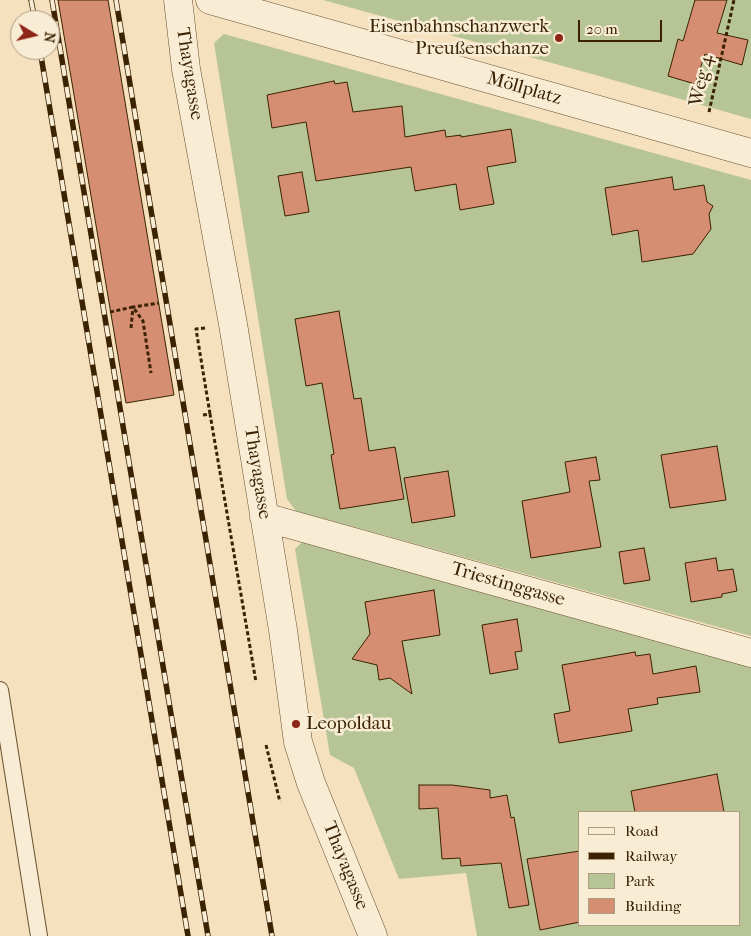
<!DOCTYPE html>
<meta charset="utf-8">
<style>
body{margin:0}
#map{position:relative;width:751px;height:936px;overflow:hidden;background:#f5e1be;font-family:"IM FELL French Canon",serif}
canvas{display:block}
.legend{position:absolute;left:578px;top:811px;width:162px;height:115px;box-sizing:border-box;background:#f8ecd5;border:1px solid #ac9b81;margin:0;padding:6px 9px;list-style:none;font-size:15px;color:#3a2202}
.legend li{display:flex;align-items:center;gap:10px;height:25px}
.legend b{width:25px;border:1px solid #ac9b81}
.north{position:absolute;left:10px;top:10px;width:50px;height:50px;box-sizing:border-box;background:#f8ecd5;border:1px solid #ac9b81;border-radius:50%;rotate:99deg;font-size:14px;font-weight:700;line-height:20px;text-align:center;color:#3a2202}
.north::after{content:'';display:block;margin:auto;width:18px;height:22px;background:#8f2418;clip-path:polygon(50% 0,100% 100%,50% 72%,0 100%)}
.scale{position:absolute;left:578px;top:20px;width:84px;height:22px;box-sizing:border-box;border:2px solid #3a2202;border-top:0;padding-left:6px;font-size:15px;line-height:18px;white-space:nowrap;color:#3a2202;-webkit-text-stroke:4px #f8ecd5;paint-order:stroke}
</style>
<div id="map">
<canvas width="751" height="936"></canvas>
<ul class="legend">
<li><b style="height:6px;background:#f8ecd5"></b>Road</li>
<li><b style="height:6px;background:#3a2202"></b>Railway</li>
<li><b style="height:14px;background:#b7c495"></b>Park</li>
<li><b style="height:14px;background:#d68e72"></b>Building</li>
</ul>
<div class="north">N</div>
<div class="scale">20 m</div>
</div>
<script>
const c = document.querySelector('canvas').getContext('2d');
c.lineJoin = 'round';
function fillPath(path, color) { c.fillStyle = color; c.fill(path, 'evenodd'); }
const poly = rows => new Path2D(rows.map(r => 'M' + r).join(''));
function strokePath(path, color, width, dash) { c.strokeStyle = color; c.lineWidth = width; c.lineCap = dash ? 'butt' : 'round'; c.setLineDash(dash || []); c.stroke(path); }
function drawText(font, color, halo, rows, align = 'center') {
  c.font = font + ' "IM FELL French Canon",serif'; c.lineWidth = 5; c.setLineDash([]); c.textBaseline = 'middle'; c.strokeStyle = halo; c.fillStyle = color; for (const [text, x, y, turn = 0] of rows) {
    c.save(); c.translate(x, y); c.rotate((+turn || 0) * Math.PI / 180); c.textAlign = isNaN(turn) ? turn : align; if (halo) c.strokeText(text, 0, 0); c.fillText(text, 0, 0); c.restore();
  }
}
fillPath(poly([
 [323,0,751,0,751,119,599,76],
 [224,34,751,180,751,636,296,511,287,499,214,43],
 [304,540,751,666,751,936,477,936,466,873,399,879,354,768,330,755,295,549],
 [580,812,740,812,740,925,580,925]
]), '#b7c495');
const building = poly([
 [58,0,108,0,174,395,126,403,58,0],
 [695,0,727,0,717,33,748,40,742,65,705,54,695,84,668,76,678,39,683,41,695,0],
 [334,81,335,84,347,82,353,112,402,106,405,137,445,130,446,137,461,135,461,137,511,129,516,162,487,167,494,204,460,210,456,184,415,191,411,167,316,181,306,122,272,128,267,95,334,81],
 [302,172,309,212,285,216,278,176,302,172],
 [672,177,674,190,704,185,707,202,713,206,709,214,711,229,693,254,642,262,638,230,612,235,605,188,672,177],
 [339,311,354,399,361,398,369,451,395,447,404,499,340,509,331,455,334,454,322,383,306,386,295,319,339,311],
 [717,446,726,500,670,508,661,455,717,446],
 [596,457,600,480,589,481,601,547,531,558,522,501,570,492,565,462,596,457],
 [448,471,455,516,412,523,404,478,448,471],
 [644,548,650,580,624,584,619,552,644,548],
 [716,558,718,571,733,569,737,591,722,594,722,597,691,602,685,563,716,558],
 [434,590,440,635,402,641,412,694,390,678,379,680,377,665,352,659,370,634,365,602,434,590],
 [517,619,522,651,515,652,518,669,490,674,482,625,517,619],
 [635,652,636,656,650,654,653,674,696,666,700,692,657,698,658,704,628,709,632,731,559,743,554,714,570,711,562,665,635,652],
 [717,774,724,812,635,812,631,791,717,774],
 [419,785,452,785,490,790,490,798,507,795,511,818,514,817,529,905,509,908,501,863,461,866,460,858,442,859,438,808,419,809,419,785],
 [580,851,580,922,540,930,527,859,580,851]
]);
fillPath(building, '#d68e72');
strokePath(building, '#3a2202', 1);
const service = poly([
 [0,690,39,936]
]);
const minor = poly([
 [178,0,186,69,233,324,283,630,298,742,311,783,373,936],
 [210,0,751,153],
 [264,517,751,653]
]);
strokePath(service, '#695231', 18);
strokePath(minor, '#695231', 29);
strokePath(poly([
 [709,112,734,0],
 [110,312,133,307,143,321,151,373],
 [131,328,133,307,159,303],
 [205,328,196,329,210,414],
 [203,415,210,414,256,682],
 [266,745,280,802]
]), '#3a2202', 3, [4, 2.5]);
strokePath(service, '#f8ecd5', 16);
strokePath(minor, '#f8ecd5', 28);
const rail = poly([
 [31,0,35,20],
 [52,0,208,936],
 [116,0,272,936],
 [40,50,188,936]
]);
strokePath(rail, '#3a2202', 5.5);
strokePath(rail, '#f8ecd5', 4, [11]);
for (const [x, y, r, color] of [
 [559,38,5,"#8f2418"],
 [296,724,5,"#8f2418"]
]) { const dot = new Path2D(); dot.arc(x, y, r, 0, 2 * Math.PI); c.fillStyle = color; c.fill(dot); strokePath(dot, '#f8ecd5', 2); }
drawText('19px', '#3a2202', '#f8ecd5', [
 ["Eisenbahnschanzwerk",549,27],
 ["Preußenschanze",549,49],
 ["Leopoldau",306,724,"left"]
], 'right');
drawText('19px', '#3a2202', '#f8ecd5', [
 ["Thayagasse",189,74,81],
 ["Weg 4",702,81,-77],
 ["Möllplatz",524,89,16],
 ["Thayagasse",257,473,81],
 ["Triestinggasse",508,585,16],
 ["Thayagasse",345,866,68]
]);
</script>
